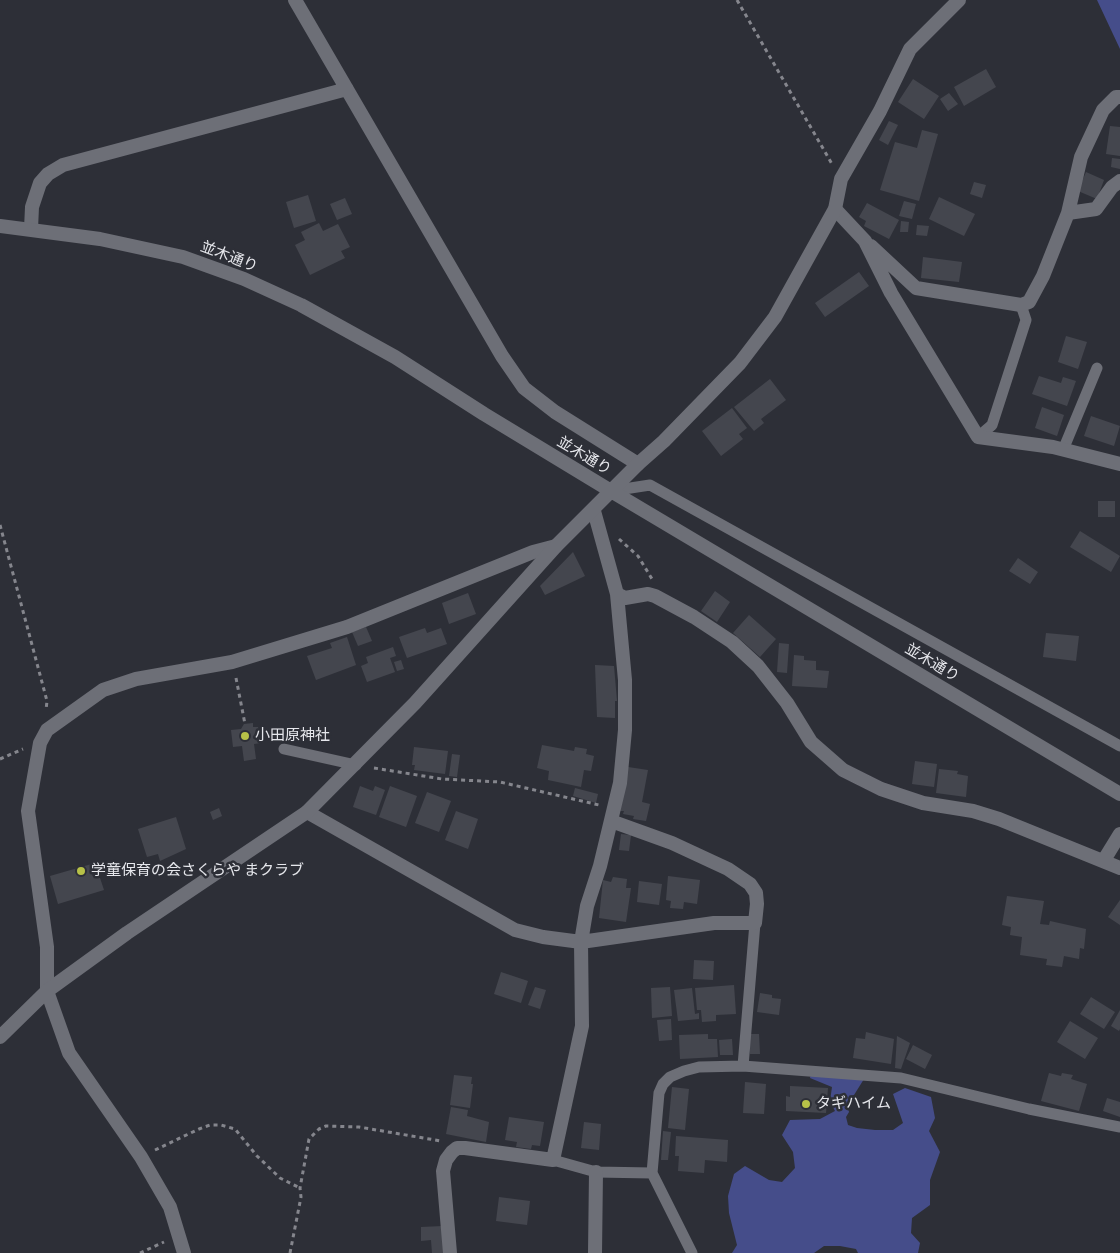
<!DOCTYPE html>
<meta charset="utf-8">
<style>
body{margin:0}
canvas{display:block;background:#2d2f37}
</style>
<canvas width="1120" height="1253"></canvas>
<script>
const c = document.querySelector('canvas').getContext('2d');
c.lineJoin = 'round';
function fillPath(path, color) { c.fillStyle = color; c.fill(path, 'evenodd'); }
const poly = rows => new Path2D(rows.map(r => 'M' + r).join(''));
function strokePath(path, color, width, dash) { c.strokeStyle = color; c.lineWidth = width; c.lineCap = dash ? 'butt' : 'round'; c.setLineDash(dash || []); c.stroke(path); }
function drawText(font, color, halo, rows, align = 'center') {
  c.font = font + ' Manrope,"Noto Sans JP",sans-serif'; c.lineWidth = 5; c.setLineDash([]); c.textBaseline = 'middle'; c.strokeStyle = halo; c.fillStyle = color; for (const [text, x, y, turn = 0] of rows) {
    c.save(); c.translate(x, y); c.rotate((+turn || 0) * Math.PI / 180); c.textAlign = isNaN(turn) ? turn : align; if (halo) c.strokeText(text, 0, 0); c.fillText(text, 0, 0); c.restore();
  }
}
fillPath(poly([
 [1097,0,1120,0,1120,49],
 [811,1074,864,1079,854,1095,849,1096,847,1104,849,1112,846,1117,848,1125,857,1128,875,1130,893,1130,903,1123,893,1094,905,1088,931,1097,935,1118,929,1131,940,1152,930,1180,930,1205,912,1218,911,1233,920,1243,918,1253,858,1253,856,1249,840,1246,824,1246,814,1253,732,1253,737,1245,729,1213,728,1196,734,1174,745,1166,769,1180,782,1182,795,1168,793,1152,782,1135,790,1120,820,1119,835,1111,830,1101,832,1087,810,1078]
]), '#454d8a');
fillPath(poly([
 [986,69,996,87,964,106,954,87],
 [913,79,939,96,924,119,898,102],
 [949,93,958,104,948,111,940,99],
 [889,121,898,125,888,145,879,140],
 [1110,126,1120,127,1120,156,1106,154],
 [922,130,938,134,919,201,880,190,895,142,917,148],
 [1112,158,1120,159,1120,169,1111,167],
 [1086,172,1104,180,1097,199,1078,191],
 [974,182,986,185,982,198,970,194],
 [308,195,316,221,294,228,286,202],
 [939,197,975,214,964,236,929,219],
 [345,198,352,214,337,220,330,204],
 [904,201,916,204,912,219,899,216],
 [867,203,899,220,889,239,864,226,866,221,859,217],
 [901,221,909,222,908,232,900,232],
 [319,223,323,231,338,224,350,247,341,251,345,258,310,275,295,245,305,240,301,232],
 [917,225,929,226,927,236,916,235],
 [923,257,962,262,959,282,921,278],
 [859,272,869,286,825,317,815,303],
 [1066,336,1087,342,1078,369,1058,362],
 [1039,376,1061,383,1063,377,1076,381,1067,406,1032,394],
 [770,379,786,400,761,419,764,423,754,431,734,407],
 [1042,407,1064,415,1057,436,1035,428],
 [732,408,747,428,739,434,743,439,721,456,702,431],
 [1091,416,1120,426,1114,446,1084,436],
 [1098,501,1115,501,1115,517,1098,517],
 [1080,531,1120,556,1111,572,1070,547],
 [573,552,585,576,545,595,540,586],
 [1018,558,1038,572,1030,584,1009,571],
 [715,591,730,602,717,622,701,611],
 [468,593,476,614,449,624,442,603],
 [749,615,776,639,760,657,733,633],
 [366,627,372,641,358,646,352,632],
 [425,628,427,633,441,628,447,644,407,658,399,637],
 [1046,633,1079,636,1076,661,1043,657],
 [347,637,356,665,316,680,307,656,332,648,330,643],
 [779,643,789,644,787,673,777,672],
 [393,647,396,656,390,658,395,672,367,682,361,666,368,663,366,657],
 [794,655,804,656,804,660,816,661,816,670,829,671,827,688,792,686],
 [401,660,404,669,397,671,394,662],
 [595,665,614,666,617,701,615,701,615,718,597,717],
 [253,723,253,727,258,727,261,743,254,744,256,759,244,761,242,746,233,747,231,730,241,729,244,724],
 [542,745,574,751,575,747,587,749,586,754,594,756,591,771,584,770,581,787,548,780,549,771,537,768],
 [414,747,448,751,445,774,414,770,415,765,412,765],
 [452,754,460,755,457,777,449,776],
 [915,761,937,764,934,787,912,784],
 [628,767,648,770,642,802,650,804,646,821,633,819,634,816,623,814,624,811,620,811],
 [939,769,958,771,957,774,968,776,966,797,936,793],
 [360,786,373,791,375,786,385,790,376,815,353,807],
 [390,786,417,796,406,827,379,817],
 [575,788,598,794,596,803,573,796],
 [427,792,451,801,439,832,415,823],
 [219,808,222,816,213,820,210,812],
 [456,811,478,819,468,849,445,840],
 [176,817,186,849,160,861,158,854,147,857,138,829],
 [621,834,631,835,629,851,619,850],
 [95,863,104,890,58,904,50,876],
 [668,876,700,880,697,904,684,902,683,909,670,908,671,901,666,900],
 [613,877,627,879,626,888,631,888,626,922,599,918,603,880,611,882],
 [639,881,662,884,659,905,637,902],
 [1007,896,1044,901,1040,924,1049,925,1050,921,1086,929,1084,949,1080,948,1079,959,1064,956,1062,967,1046,965,1047,959,1020,955,1022,937,1010,935,1011,927,1002,925],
 [1120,900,1120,925,1108,917],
 [694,960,714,961,713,980,693,979],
 [501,972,528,981,521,1003,494,994],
 [734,985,736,1014,716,1015,716,1021,702,1022,701,1010,697,1010,695,988],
 [535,987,546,990,540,1009,528,1005],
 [670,987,672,1016,652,1018,651,988],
 [692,988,695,1014,699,1013,699,1019,678,1021,674,990],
 [760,993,772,995,772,998,781,999,779,1015,757,1012],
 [1091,997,1115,1012,1104,1029,1080,1014],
 [1120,1010,1120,1029,1119,1031,1111,1026],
 [671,1019,672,1040,659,1041,657,1020],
 [1070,1021,1098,1038,1085,1059,1057,1042],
 [866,1032,894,1039,891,1064,853,1058,856,1038,865,1039],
 [708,1034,708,1039,717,1039,718,1057,680,1059,679,1035],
 [750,1034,759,1034,760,1054,750,1054],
 [897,1036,910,1043,901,1069,895,1068],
 [732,1039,733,1055,720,1055,719,1040],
 [913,1045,932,1055,925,1069,906,1059],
 [1049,1073,1061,1076,1062,1073,1073,1075,1071,1079,1087,1084,1079,1111,1041,1101],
 [454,1075,472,1077,471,1084,473,1084,470,1108,450,1105],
 [745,1082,766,1084,764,1114,743,1113],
 [790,1086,828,1088,826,1113,786,1111,786,1096,790,1097],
 [672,1087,689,1089,685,1130,668,1128],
 [1107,1098,1120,1102,1120,1117,1103,1111],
 [451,1107,468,1110,467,1116,489,1122,486,1142,446,1134],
 [509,1117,544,1122,540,1146,532,1145,531,1149,516,1147,517,1142,505,1140],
 [584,1122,601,1124,599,1150,581,1148],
 [663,1131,671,1132,668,1160,661,1160],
 [676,1136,728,1140,727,1162,705,1160,704,1173,678,1171,679,1156,675,1156],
 [499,1197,530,1201,527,1225,496,1221],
 [443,1226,445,1253,432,1253,431,1240,421,1241,421,1227]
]), '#44464e');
strokePath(poly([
 [737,0,832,164],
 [0,525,47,701,46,710],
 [619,539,638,556,652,579],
 [236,678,245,724],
 [0,759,23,749],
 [374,768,442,779,500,782,599,805],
 [155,1150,199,1129,210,1125,221,1125,235,1129,257,1156,280,1178,300,1188],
 [140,1253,164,1242],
 [290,1253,301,1197,300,1188,309,1139,319,1129,326,1126,359,1127,441,1141]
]), '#85868d', 3, [4, 4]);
strokePath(poly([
 [978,437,992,425,1026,320,1021,305],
 [1063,450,1097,368],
 [611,491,650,485,1120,746],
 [284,749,356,765],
 [755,923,743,1066,901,1078,1029,1109,1120,1127],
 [553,1160,596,1172,652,1173,692,1253],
 [652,1173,659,1093,663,1084,670,1077,684,1071,699,1067,743,1066]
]), '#6d6f77', 11);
strokePath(poly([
 [295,0,502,356,524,388,555,412,638,464],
 [835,209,865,241,891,293,978,437,1053,447,1120,464],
 [1068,213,1081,157,1103,110,1116,97,1120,97],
 [31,229,32,207,40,183,48,174,63,165,347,89],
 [871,246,916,288,1021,305,1029,302,1043,276,1068,213,1096,209,1112,187,1120,181],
 [594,511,617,594,625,598,648,594,655,596,694,617,732,642,758,666,787,703,811,742,843,770,881,789,923,803,973,811,999,819,1120,868],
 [307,812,515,930,543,937,581,942,714,923,755,923,757,904,756,893,750,884,728,869,672,843,611,821],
 [1104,860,1120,834],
 [47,991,47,947,28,811,40,743,47,730,103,690,136,679,232,662,347,627,533,552,556,546],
 [450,1253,443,1171,446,1160,452,1152,457,1148,465,1148,553,1160,582,1026,581,942,587,906,600,866,620,783,625,730,625,680,617,594],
 [595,1253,596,1172]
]), '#6d6f77', 14);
strokePath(poly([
 [0,226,100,239,183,257,244,279,301,305,395,357,484,414,611,491,1120,794],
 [47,991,69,1053,141,1157,170,1207,184,1253],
 [0,1037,47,991,127,933,307,812,415,703,556,546,638,464,664,441,740,363,775,317,835,209,841,179,880,111,910,49,959,0]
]), '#6d6f77', 14);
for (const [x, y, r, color] of [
 [245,736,5,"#b7c148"],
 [81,871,5,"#b7c148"],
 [806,1104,5,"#b7c148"]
]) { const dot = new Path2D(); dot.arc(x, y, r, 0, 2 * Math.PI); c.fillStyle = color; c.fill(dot); strokePath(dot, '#2d2f37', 2); }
drawText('15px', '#e6e7ec', '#2d2f37', [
 ["並木通り",229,257,21],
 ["並木通り",584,456,31],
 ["並木通り",932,663,31]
]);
drawText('15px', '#e6e7ec', '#2d2f37', [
 ["小田原神社",255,736],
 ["学童保育の会さくらや まクラブ",91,871],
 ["タギハイム",816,1104]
], 'left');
</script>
